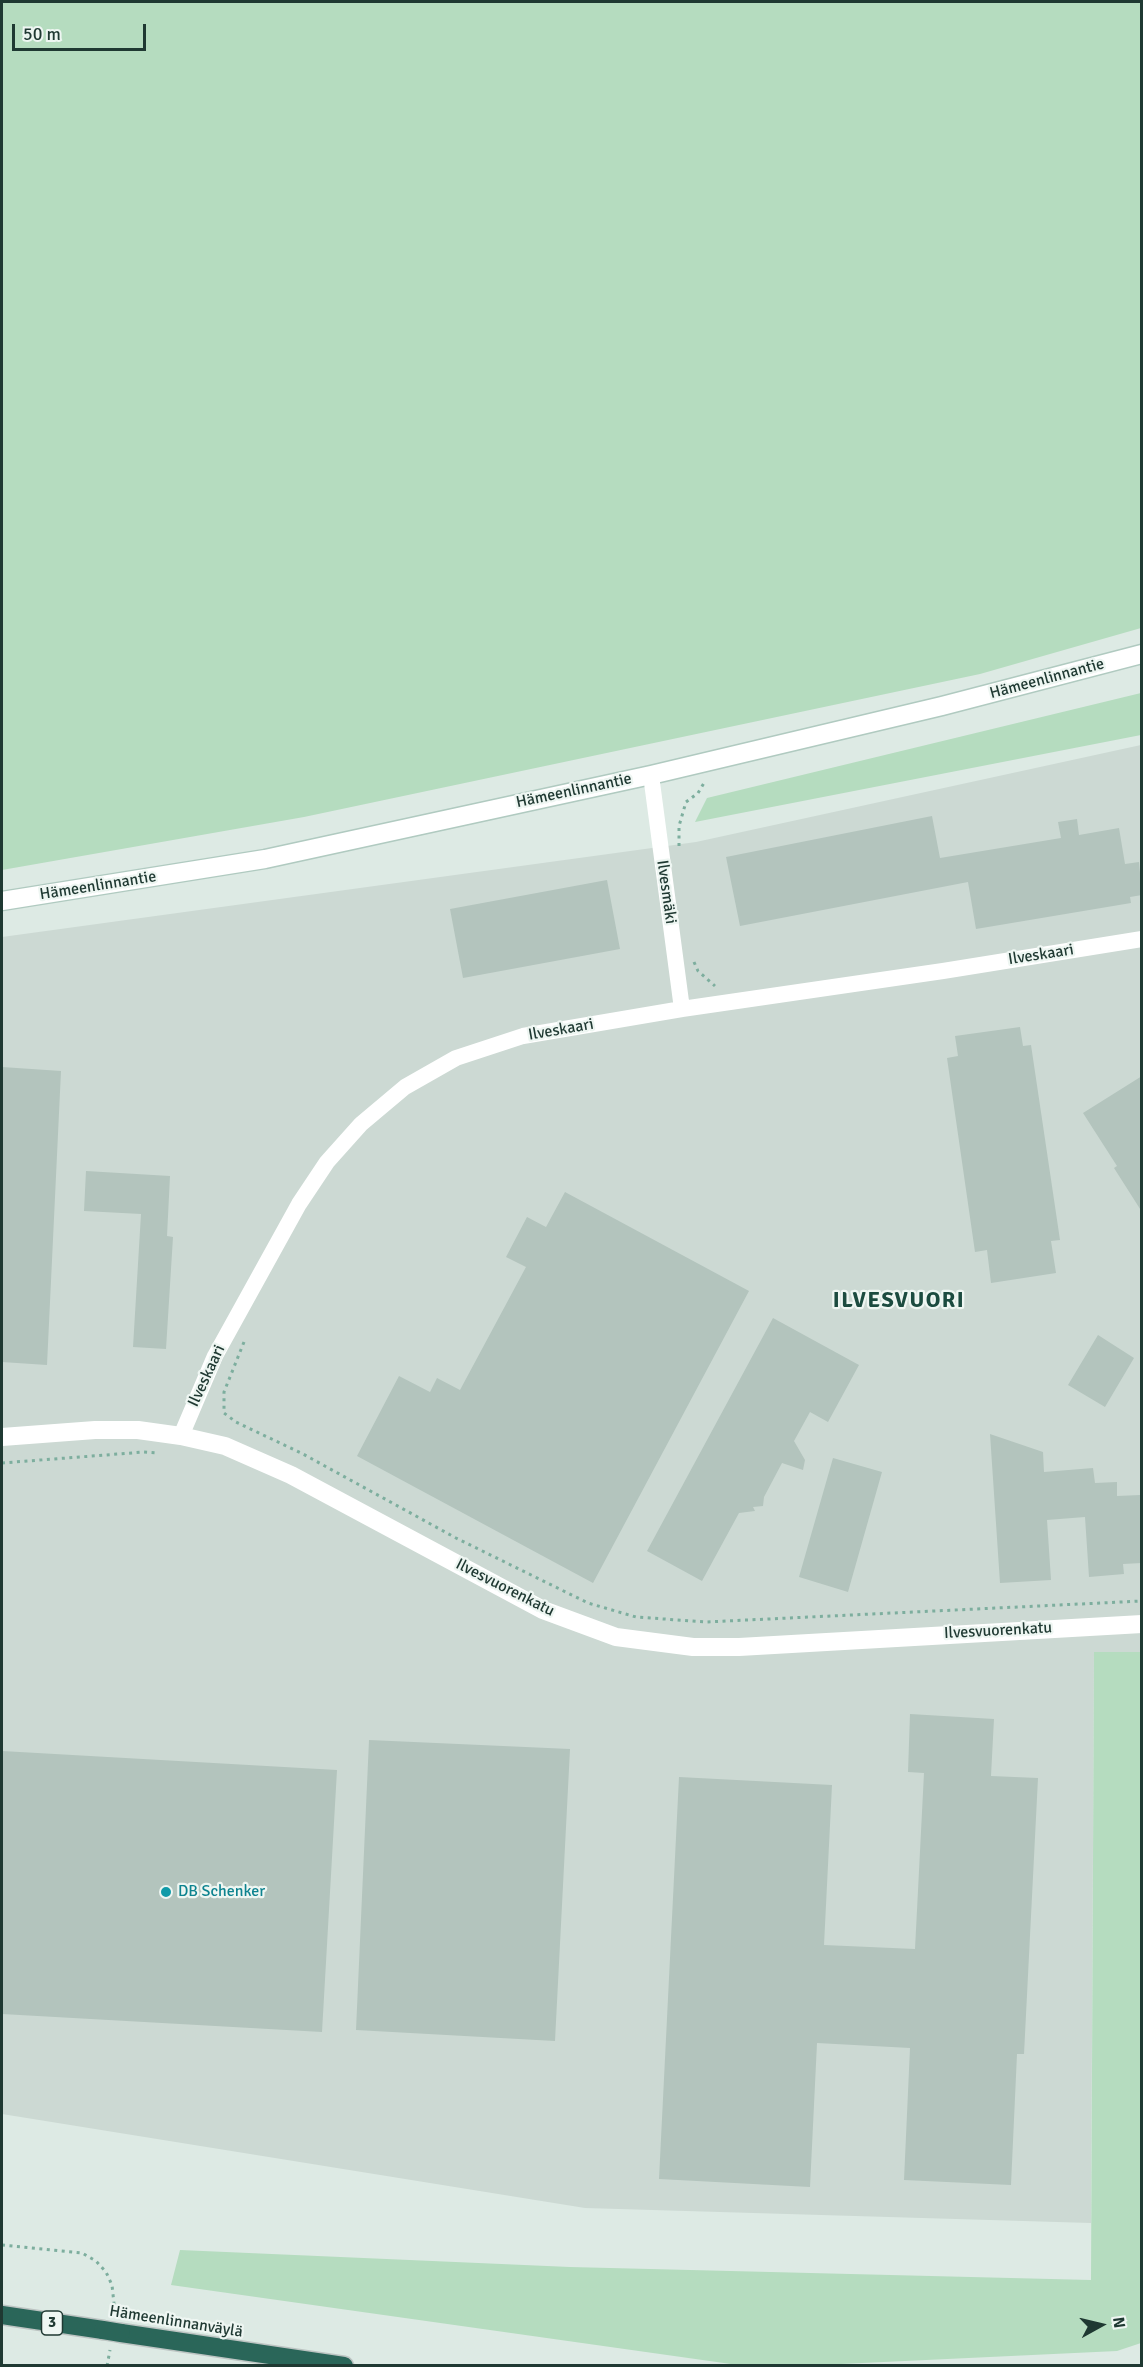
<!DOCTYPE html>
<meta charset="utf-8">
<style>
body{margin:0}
#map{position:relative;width:1143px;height:2367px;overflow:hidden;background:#ddeae4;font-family:Signika,sans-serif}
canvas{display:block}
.frame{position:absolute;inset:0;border:3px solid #1f3932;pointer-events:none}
.north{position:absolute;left:1071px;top:2295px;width:60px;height:60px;-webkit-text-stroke:4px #eef6f2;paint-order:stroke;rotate:82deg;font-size:16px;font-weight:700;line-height:24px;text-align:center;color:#1f3932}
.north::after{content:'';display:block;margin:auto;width:21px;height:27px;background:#1f3932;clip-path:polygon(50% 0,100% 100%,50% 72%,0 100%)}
.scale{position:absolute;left:12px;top:24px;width:134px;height:27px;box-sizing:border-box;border:3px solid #1f3932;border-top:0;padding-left:8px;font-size:18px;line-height:21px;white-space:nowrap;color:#1f3932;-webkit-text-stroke:4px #eef6f2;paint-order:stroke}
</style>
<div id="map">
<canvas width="1143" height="2367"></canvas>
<div class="frame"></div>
<div class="north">N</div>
<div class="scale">50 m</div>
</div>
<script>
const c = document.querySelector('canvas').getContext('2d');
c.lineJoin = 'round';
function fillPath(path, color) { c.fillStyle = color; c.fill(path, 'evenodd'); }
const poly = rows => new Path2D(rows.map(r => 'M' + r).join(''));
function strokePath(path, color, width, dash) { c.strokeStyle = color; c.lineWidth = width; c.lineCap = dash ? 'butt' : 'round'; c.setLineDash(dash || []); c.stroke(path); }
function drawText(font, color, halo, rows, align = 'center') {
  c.font = font + ' Signika,sans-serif'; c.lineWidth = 4.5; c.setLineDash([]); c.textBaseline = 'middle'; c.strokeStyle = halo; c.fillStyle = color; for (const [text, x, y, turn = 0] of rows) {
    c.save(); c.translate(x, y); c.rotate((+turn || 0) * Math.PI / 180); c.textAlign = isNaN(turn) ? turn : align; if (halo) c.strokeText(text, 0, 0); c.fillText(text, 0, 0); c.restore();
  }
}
fillPath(poly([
 [1141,745,1142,1652,1094,1652,1091,2223,585,2208,2,2114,2,937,696,842]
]), '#ccd9d3');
fillPath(poly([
 [2,2,1141,2,1141,628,980,674,304,817,2,870],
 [1141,693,1141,735,695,822,707,798],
 [1094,1652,1141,1652,1141,2343,1117,2351,820,2365,745,2366,171,2285,180,2250,570,2267,1091,2280]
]), '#b5dcbf');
fillPath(poly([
 [932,816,940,858,1061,838,1058,822,1077,819,1079,835,1119,828,1125,864,1139,862,1142,895,1130,897,1131,903,976,929,968,882,740,926,726,857],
 [607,880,620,949,463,978,450,909],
 [1020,1027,1023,1046,1031,1045,1060,1240,1051,1241,1056,1273,991,1283,987,1250,975,1252,947,1058,958,1056,955,1036],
 [2,1067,61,1071,47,1365,2,1362],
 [1142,1076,1142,1212,1114,1168,1117,1166,1083,1113],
 [86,1171,170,1176,167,1236,173,1237,166,1349,133,1347,141,1214,84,1211],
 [565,1192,749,1291,593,1583,357,1456,399,1376,430,1392,437,1378,460,1390,526,1267,506,1257,527,1217,546,1227],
 [773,1318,859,1365,828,1422,810,1412,794,1441,805,1460,803,1470,782,1463,764,1497,763,1506,753,1507,755,1511,739,1513,702,1581,647,1551],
 [1098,1335,1134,1358,1105,1407,1068,1385],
 [990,1434,1043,1452,1044,1472,1093,1468,1095,1483,1117,1482,1117,1496,1140,1495,1142,1563,1123,1564,1124,1574,1089,1577,1085,1517,1047,1520,1051,1580,1000,1583],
 [833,1458,882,1472,848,1592,799,1577],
 [910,1714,994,1719,991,1776,1038,1778,1024,2054,1017,2054,1011,2185,904,2180,910,2048,817,2043,810,2187,659,2179,679,1777,832,1785,824,1945,915,1949,924,1773,908,1772],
 [369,1740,570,1749,555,2041,356,2030],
 [2,1751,337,1770,322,2032,2,2014]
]), '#b3c4bd');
const secondary = poly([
 [2,901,265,859,651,775,942,706,1142,654]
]);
const motorway = poly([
 [2,2315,103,2330],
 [121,2333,344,2366]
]);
strokePath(secondary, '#b0cac0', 21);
strokePath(motorway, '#bcc4c2', 21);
strokePath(poly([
 [679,846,679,826,686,802,698,793,704,783,703,780],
 [694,962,698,971,715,986],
 [244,1342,224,1392,224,1413,236,1422,303,1454,456,1538,588,1603,636,1617,706,1622,1142,1601],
 [2,1463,144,1452,158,1453],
 [2,2245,82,2253,96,2261,106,2272,112,2285,115,2313],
 [107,2366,110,2350]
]), '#7dae9e', 3, [3, 4.5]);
strokePath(poly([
 [651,775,682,1009],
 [181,1436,215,1356,299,1204,327,1162,361,1124,405,1087,456,1058,523,1036,682,1009,943,971,1142,939]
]), '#fff', 16);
strokePath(poly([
 [2,1437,95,1430,138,1430,181,1436,225,1446,291,1475,543,1610,616,1637,693,1647,739,1647,1142,1624]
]), '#fff', 18);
strokePath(secondary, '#fff', 18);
strokePath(motorway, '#2a6659', 18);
const motorwayBridge = poly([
 [103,2330,121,2333]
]);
strokePath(motorwayBridge, '#bcc4c2', 21, []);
strokePath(motorwayBridge, '#2a6659', 18);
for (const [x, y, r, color] of [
 [166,1892,6,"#0f9aa8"]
]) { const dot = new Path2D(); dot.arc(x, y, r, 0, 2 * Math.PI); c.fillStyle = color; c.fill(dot); strokePath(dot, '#eef6f2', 2); }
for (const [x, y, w] of [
 [52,2323,21]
]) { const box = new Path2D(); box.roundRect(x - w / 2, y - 12, w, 24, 4.5); c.fillStyle = '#eef6f2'; c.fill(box); strokePath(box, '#1f3932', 1.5); }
drawText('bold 15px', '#1f3932', null, [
 ["3",52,2323]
]);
drawText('16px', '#1f3932', '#eef6f2', [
 ["Hämeenlinnantie",1047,679,-15],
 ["Hämeenlinnantie",574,791,-12],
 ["Hämeenlinnantie",98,886,-9],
 ["Ilvesmäki",666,892,82],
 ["Ilveskaari",1041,955,-9],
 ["Ilveskaari",561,1030,-10],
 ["Ilveskaari",207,1376,-65],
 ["Ilvesvuorenkatu",505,1588,27],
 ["Ilvesvuorenkatu",998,1631,-3],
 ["Hämeenlinnanväylä",176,2322,9]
]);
drawText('16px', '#0d838f', '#eef6f2', [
 ["DB Schenker",178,1892]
], 'left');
c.letterSpacing = '1.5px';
drawText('bold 22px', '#1b4b3f', '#eef6f2', [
 ["ILVESVUORI",899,1301]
]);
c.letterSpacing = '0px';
</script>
